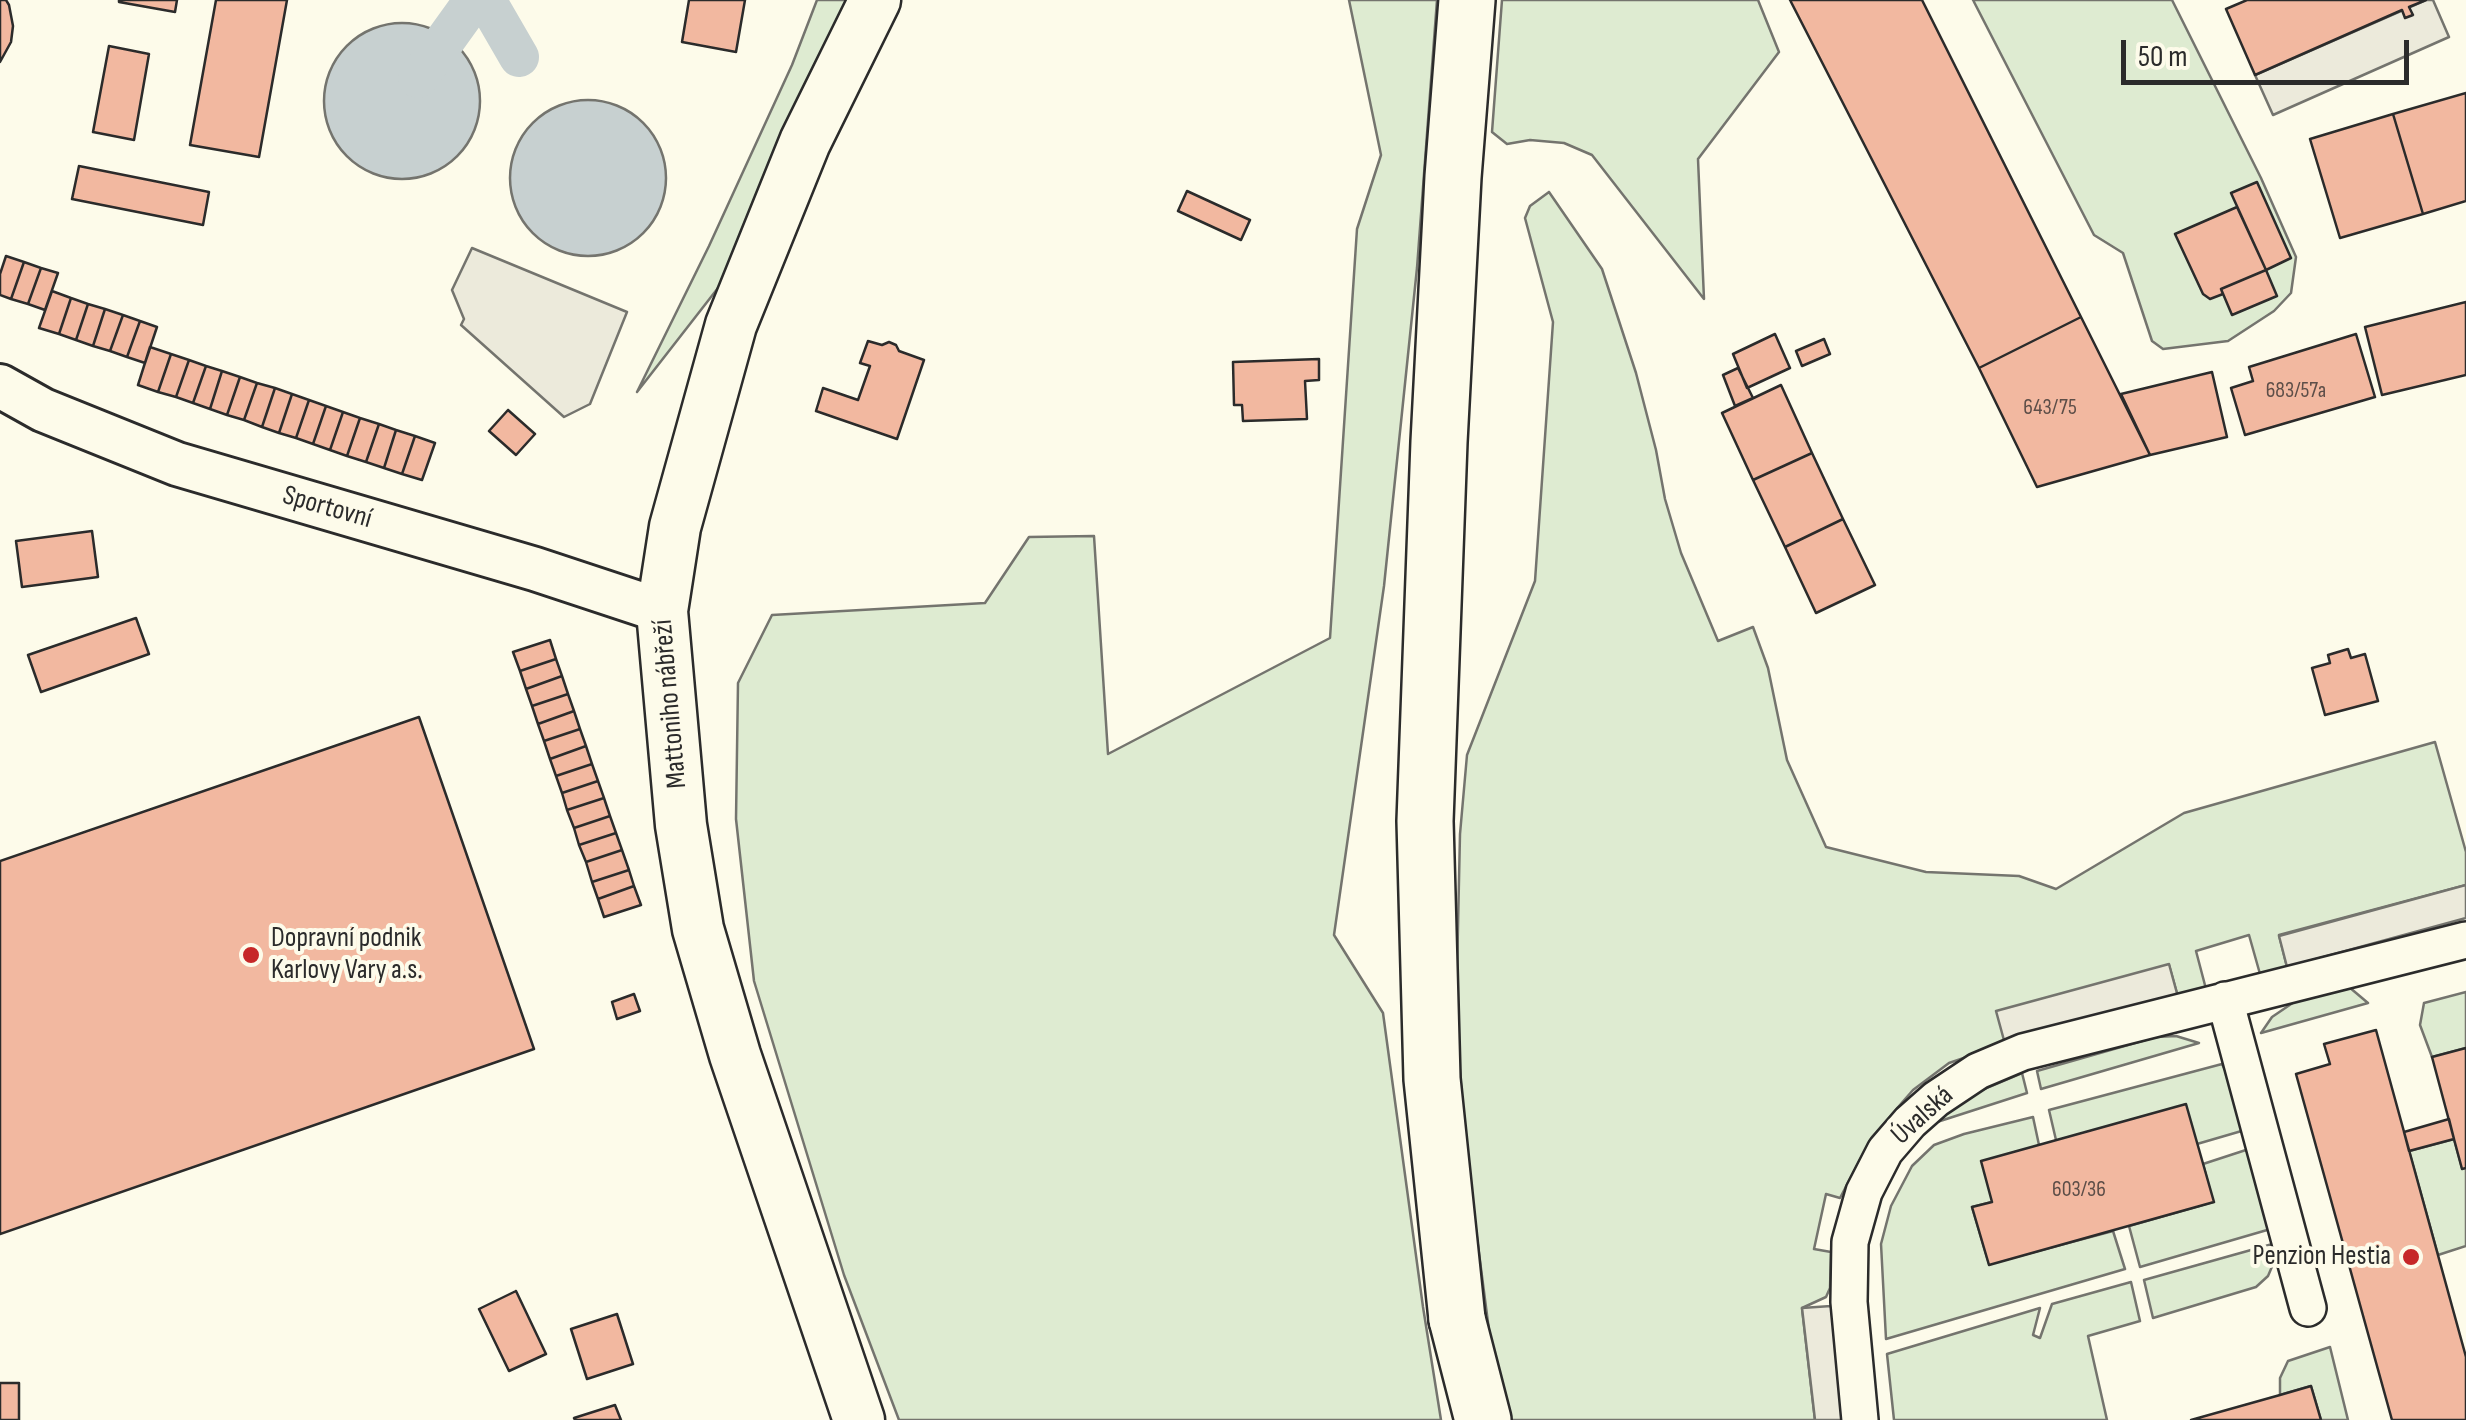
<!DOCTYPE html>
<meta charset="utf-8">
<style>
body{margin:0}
#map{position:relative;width:2466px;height:1420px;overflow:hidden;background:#fdfbea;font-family:"Sofia Sans Condensed",sans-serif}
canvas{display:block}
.scale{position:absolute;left:2121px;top:40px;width:288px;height:45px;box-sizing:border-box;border:5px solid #2b2b2b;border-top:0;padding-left:12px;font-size:30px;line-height:35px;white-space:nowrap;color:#2b2b2b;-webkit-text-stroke:8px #fdfbea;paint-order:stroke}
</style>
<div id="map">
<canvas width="2466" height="1420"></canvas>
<div class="scale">50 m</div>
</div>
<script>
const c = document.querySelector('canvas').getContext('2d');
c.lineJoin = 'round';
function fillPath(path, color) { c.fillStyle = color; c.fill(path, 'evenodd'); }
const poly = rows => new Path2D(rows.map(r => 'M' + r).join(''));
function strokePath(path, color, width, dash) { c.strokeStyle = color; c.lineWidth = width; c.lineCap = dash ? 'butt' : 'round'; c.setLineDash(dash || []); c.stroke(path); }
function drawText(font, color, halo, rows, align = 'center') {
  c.font = font + ' "Sofia Sans Condensed",sans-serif'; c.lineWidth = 8; c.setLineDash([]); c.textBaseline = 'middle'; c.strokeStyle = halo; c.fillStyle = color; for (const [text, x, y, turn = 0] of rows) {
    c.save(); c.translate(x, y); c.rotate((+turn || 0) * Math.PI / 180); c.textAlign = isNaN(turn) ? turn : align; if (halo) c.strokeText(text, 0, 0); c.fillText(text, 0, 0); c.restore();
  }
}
const green = poly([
 [817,0,855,0,732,270,637,392,709,246,792,65,817,0],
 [1349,0,1437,0,1417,268,1384,586,1334,935,1383,1013,1423,1307,1441,1420,899,1420,844,1275,754,981,736,819,738,683,772,615,985,603,1029,537,1094,536,1108,754,1330,638,1357,229,1381,155,1349,0],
 [1502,0,1758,0,1779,52,1698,159,1704,299,1592,155,1564,143,1530,140,1507,144,1492,132,1502,0],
 [1973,0,2172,0,2261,178,2296,257,2291,293,2274,311,2228,341,2163,349,2152,341,2123,253,2094,235,1973,0],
 [1549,192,1602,269,1636,373,1656,450,1665,499,1681,553,1718,641,1753,627,1768,668,1787,760,1826,847,1926,872,2019,876,2056,889,2184,813,2435,742,2466,852,2466,885,2279,935,2287,967,2260,974,2249,935,2196,951,2206,989,2178,997,2169,965,2005,1044,1949,1063,1913,1090,1872,1137,1840,1198,1826,1194,1814,1249,1831,1252,1830,1288,1826,1297,1802,1308,1815,1420,1505,1420,1490,1338,1466,1153,1456,1018,1460,834,1467,755,1535,581,1553,322,1525,218,1530,206,1549,192],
 [2349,987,2368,1003,2261,1033,2272,1017,2300,998,2349,987],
 [2466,992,2466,1048,2432,1057,2420,1025,2424,1003,2466,992],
 [2176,1036,2199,1043,2041,1089,2037,1071,2156,1037,2176,1036],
 [2222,1064,2233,1086,2245,1130,2197,1144,2056,1140,2049,1110,2222,1064],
 [2022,1073,2027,1093,1934,1123,1977,1092,2022,1073],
 [2033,1117,2039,1145,1992,1202,1972,1207,1989,1264,2113,1231,2125,1269,1886,1339,1881,1244,1891,1206,1912,1166,1934,1145,1964,1134,2033,1117],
 [2454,1139,2462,1168,2466,1168,2466,1246,2438,1255,2409,1151,2454,1139],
 [2252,1148,2274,1228,2140,1267,2129,1226,2213,1202,2203,1164,2252,1148],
 [2276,1243,2274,1262,2268,1276,2256,1287,2153,1318,2144,1280,2276,1243],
 [2131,1282,2140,1321,2088,1336,2107,1420,1894,1420,1887,1354,2040,1308,2033,1335,2040,1338,2052,1304,2131,1282],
 [2330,1347,2348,1420,2321,1420,2311,1386,2280,1395,2280,1378,2288,1361,2330,1347]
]);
fillPath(green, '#deebd1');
strokePath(green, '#74746e', 2.5);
const parking = poly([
 [2426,0,2433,0,2449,37,2273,115,2255,75,2426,0],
 [472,248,627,312,590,404,564,417,461,325,464,319,452,290,472,248],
 [2466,885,2466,918,2287,967,2279,936,2466,885],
 [2169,964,2178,997,2005,1044,1996,1011,2169,964],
 [1831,1306,1844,1420,1815,1420,1802,1308,1831,1306]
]);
fillPath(parking, '#eceadb');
strokePath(parking, '#74746e', 2.5);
const water = poly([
 '324 101a78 78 0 1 1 156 0a78 78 0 1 1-156 0Z',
 '510 178a78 78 0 1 1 156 0a78 78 0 1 1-156 0Z'
]);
fillPath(water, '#c7d0d0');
strokePath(water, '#74746e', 2.5);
strokePath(poly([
 [486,0,519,57],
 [418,78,474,0]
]), '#c7d0d0', 40);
const building = poly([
 [0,0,6,0,9,5,13,26,11,42,0,62,0,0],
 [119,0,177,0,175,12,119,2,119,0],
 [216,0,287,0,259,157,190,145,216,0],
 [689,0,745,0,736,52,682,42,689,0],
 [1790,0,1922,0,2081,317,1979,368,1790,0],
 [2247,0,2426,0,2409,7,2413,15,2405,18,2402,10,2255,75,2226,9,2247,0],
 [109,46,149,54,134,140,93,132,109,46],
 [2466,93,2466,201,2423,214,2393,114,2466,93],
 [2393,114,2423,214,2340,238,2310,139,2393,114],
 [79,166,209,192,203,225,72,199,79,166],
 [2257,182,2291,258,2266,270,2231,193,2257,182],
 [1187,191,1250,220,1241,240,1178,211,1187,191],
 [2237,207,2266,270,2221,289,2223,294,2210,299,2203,294,2175,234,2237,207],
 [6,256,24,262,11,299,0,295,0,274,6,256],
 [24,262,41,268,28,304,11,299,24,262],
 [41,268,58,273,45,310,28,304,41,268],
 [2266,270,2277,296,2232,315,2221,289,2266,270],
 [52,291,71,298,59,334,39,328,52,291],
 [71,298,88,304,76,340,59,334,71,298],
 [2466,302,2466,375,2382,395,2365,327,2466,302],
 [88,304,105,309,93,346,76,340,88,304],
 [105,309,123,315,110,351,93,346,105,309],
 [123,315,140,321,127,357,110,351,123,315],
 [2081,317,2150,455,2037,487,1979,368,2081,317],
 [140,321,157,327,145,363,127,357,140,321],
 [1775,334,1790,368,1747,388,1733,354,1775,334],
 [2356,334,2375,397,2245,435,2231,388,2253,381,2249,367,2356,334],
 [1824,339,1830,354,1802,366,1796,351,1824,339],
 [868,341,882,345,889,342,896,345,899,351,924,360,897,439,816,411,823,388,858,400,870,366,860,363,868,341],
 [150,347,171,354,158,392,138,385,150,347],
 [171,354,189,360,176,397,158,392,171,354],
 [1319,359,1319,380,1305,381,1307,419,1243,421,1242,405,1234,405,1233,362,1319,359],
 [189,360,206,366,193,403,176,397,189,360],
 [206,366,222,371,210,409,193,403,206,366],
 [1738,368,1753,398,1735,406,1723,375,1738,368],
 [222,371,240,377,227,415,210,409,222,371],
 [2212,372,2227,437,2150,455,2121,394,2212,372],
 [240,377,257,383,244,420,227,415,240,377],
 [257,383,275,388,262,427,244,420,257,383],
 [1781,385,1812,453,1753,480,1722,413,1781,385],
 [275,388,292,394,279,433,262,427,275,388],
 [292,394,309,400,296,438,279,433,292,394],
 [309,400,326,406,313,444,296,438,309,400],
 [326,406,343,412,330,450,313,444,326,406],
 [508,410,535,434,516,455,489,431,508,410],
 [343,412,360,418,347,456,330,450,343,412],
 [360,418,379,424,366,462,347,456,360,418],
 [379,424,396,430,384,468,366,462,379,424],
 [396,430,415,436,402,474,384,468,396,430],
 [415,436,435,443,422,480,402,474,415,436],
 [1812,453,1843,519,1785,547,1753,480,1812,453],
 [1843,519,1875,585,1816,613,1785,547,1843,519],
 [92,531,98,577,22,587,16,541,92,531],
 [136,618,149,654,41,692,28,655,136,618],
 [550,640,556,659,520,671,513,652,550,640],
 [2348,649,2351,658,2365,654,2378,701,2325,715,2312,668,2330,663,2328,655,2348,649],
 [556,659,562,676,526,689,520,671,556,659],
 [562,676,568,694,532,706,526,689,562,676],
 [568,694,574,711,538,724,532,706,568,694],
 [574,711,580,729,544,741,538,724,574,711],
 [419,717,534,1049,0,1234,0,861,419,717],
 [580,729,586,746,550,759,544,741,580,729],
 [586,746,592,764,556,776,550,759,586,746],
 [592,764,598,781,562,793,556,776,592,764],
 [598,781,604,798,567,810,562,793,598,781],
 [604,798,610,816,574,828,567,810,604,798],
 [610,816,616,833,579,845,574,828,610,816],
 [616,833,622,850,586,862,579,845,616,833],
 [622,850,629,870,592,882,586,862,622,850],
 [629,870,634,886,598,899,592,882,629,870],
 [634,886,641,905,604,917,598,899,634,886],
 [634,994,640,1011,617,1019,612,1002,634,994],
 [2376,1030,2466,1357,2466,1420,2392,1420,2296,1074,2330,1064,2324,1044,2376,1030],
 [2466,1048,2466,1168,2462,1169,2432,1057,2466,1048],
 [2186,1104,2214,1202,1989,1265,1972,1207,1992,1202,1981,1161,2186,1104],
 [2449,1119,2454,1139,2409,1151,2404,1132,2449,1119],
 [516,1291,546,1354,509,1371,479,1309,516,1291],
 [617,1314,633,1364,587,1379,571,1329,617,1314],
 [0,1383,19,1383,19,1420,0,1420,0,1383],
 [2311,1386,2321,1420,2191,1420,2280,1395,2311,1386],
 [615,1405,621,1420,575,1420,574,1418,615,1405]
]);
fillPath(building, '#f2b8a0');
strokePath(building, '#2b2b2b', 2.5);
const minor = poly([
 [2225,1000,2308,1308],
 [1860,1420,1849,1302,1850,1242,1864,1192,1885,1151,1910,1122,1936,1099,1978,1071,2023,1052,2466,940]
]);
const tertiary = poly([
 [0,386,43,410,177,464,535,569,662,611]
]);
const secondary = poly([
 [859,1420,735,1055,698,929,681,825,662,611,675,527,731,325,805,142,875,0]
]);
const primary = poly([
 [1457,1319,1432,1079,1425,821,1439,442,1453,177,1467,0]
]);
const trunk = poly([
 [1457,1319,1483,1420]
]);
strokePath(minor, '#2b2b2b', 40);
strokePath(tertiary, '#2b2b2b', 48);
strokePath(secondary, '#2b2b2b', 55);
strokePath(primary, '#2b2b2b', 60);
strokePath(trunk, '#2b2b2b', 60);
strokePath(minor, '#fdfbea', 35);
strokePath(tertiary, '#fdfbea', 42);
strokePath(secondary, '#fdfbea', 50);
strokePath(primary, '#fdfbea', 55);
strokePath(trunk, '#fdfbea', 55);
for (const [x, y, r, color] of [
 [251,955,10,"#c62828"],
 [2411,1257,10,"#c62828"]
]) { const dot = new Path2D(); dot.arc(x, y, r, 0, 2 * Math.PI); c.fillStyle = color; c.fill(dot); strokePath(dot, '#fdfbea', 4); }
drawText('22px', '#5d4e48', null, [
 ["683/57a",2296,391],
 ["643/75",2050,408],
 ["603/36",2079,1190]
]);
drawText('28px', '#2b2b2b', '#fdfbea', [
 ["Sportovní",327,508,16],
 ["Mattoniho nábřeží",671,704,-95],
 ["Úvalská",1923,1116,-42]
]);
drawText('28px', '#2b2b2b', '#fdfbea', [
 ["Dopravní podnik",271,939],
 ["Karlovy Vary a.s.",271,971],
 ["Penzion Hestia",2391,1257,"right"]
], 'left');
</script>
